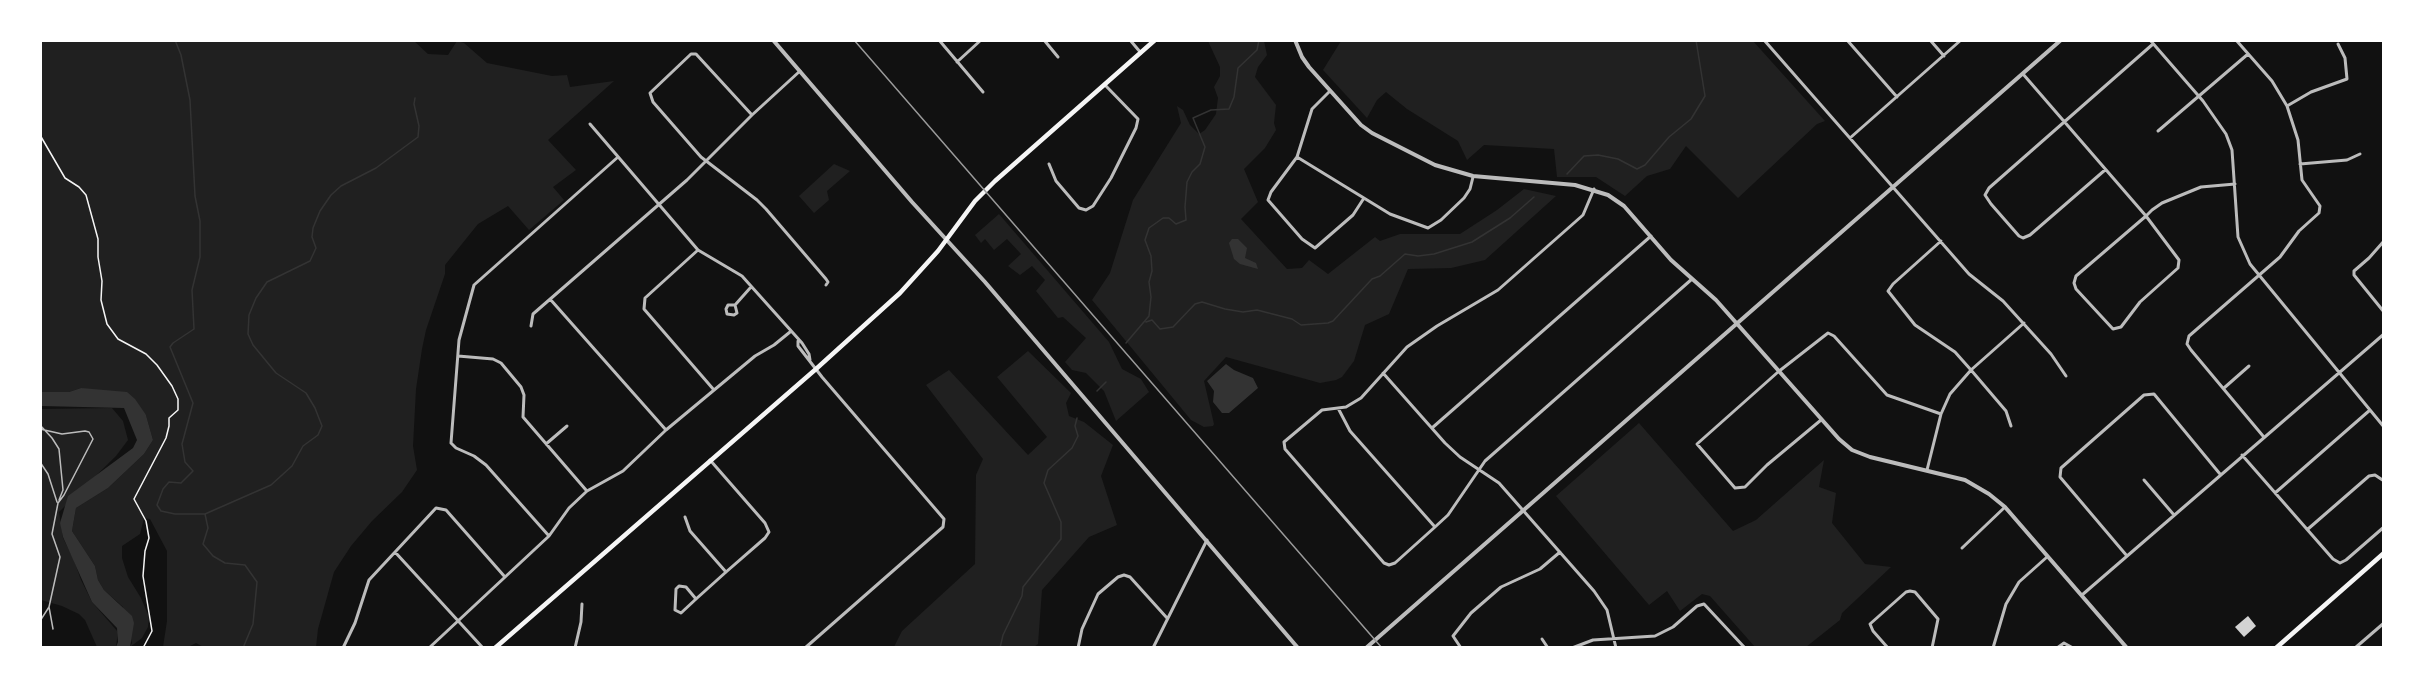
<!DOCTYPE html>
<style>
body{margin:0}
#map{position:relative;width:2424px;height:688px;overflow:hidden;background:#111;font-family:Quicksand,sans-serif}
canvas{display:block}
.frame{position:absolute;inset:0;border:42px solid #fff;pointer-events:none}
</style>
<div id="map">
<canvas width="2424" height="688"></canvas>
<div class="frame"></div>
</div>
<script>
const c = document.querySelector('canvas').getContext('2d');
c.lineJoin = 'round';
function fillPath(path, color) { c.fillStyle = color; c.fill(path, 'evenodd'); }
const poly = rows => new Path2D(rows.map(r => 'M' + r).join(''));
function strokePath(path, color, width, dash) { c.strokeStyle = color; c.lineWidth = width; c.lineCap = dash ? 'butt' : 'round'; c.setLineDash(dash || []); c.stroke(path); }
fillPath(poly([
 [413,40,428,54,448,55,457,41,464,43,487,63,552,76,567,75,570,87,614,81,548,140,576,170,553,187,564,200,529,230,508,206,478,224,445,265,445,274,426,330,422,349,416,389,413,446,417,470,402,492,372,521,351,546,334,572,318,629,316,647,205,648,196,643,188,647,163,647,167,621,167,551,150,519,144,518,140,534,122,546,122,558,128,577,141,598,149,617,148,627,142,638,130,647,132,643,123,607,104,590,98,580,95,566,72,531,76,508,108,488,144,454,153,440,146,415,81,388,69,392,41,392,40,41],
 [1208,41,1264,41,1267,55,1258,67,1255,77,1276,105,1274,123,1276,130,1265,148,1244,169,1258,202,1241,219,1287,269,1302,268,1309,260,1328,274,1375,237,1380,241,1400,234,1460,234,1497,210,1524,189,1556,196,1485,260,1451,268,1408,269,1389,314,1365,325,1354,361,1342,377,1336,380,1320,383,1226,357,1204,381,1214,424,1213,426,1204,427,1191,420,1092,300,1110,273,1133,200,1181,123,1177,106,1183,110,1190,125,1199,134,1205,130,1216,114,1218,98,1214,87,1220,76,1220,67],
 [1341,41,1753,41,1825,121,1817,124,1738,198,1686,146,1670,169,1647,176,1625,196,1596,177,1557,177,1554,149,1484,145,1467,160,1458,141,1407,109,1386,92,1377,100,1367,118,1323,70],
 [834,164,850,171,827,191,829,200,814,213,799,196],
 [999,214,1109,342,1122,369,1141,379,1149,392,1116,421,1104,391,1086,373,1072,370,1065,362,1086,338,1063,317,1058,318,1036,291,1045,280,1032,266,1020,275,1008,266,1021,254,1007,239,994,250,985,239,981,243,975,235],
 [1028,351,1071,393,1066,403,1069,416,1084,422,1113,445,1101,476,1117,525,1089,537,1042,590,1038,644,1034,647,894,647,902,631,975,564,976,475,983,459,926,385,949,370,1028,455,1047,437,997,377],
 [112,408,123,421,128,440,116,456,59,512,63,538,74,560,81,580,92,602,118,632,116,647,97,647,85,620,79,614,62,606,41,600,41,409],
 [1639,423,1733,531,1756,520,1824,460,1819,487,1836,493,1832,523,1865,564,1891,567,1842,613,1840,620,1806,647,1755,647,1710,596,1702,594,1680,611,1667,591,1649,605,1556,496]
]), '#202020');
fillPath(poly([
 [1232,239,1238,239,1247,248,1245,258,1256,263,1258,269,1240,264,1234,259,1229,243],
 [1226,364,1234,370,1253,378,1258,388,1229,413,1222,413,1213,402,1214,391,1207,381],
 [81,388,127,392,135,399,146,415,153,440,144,454,108,488,76,508,72,531,95,566,98,580,104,590,132,616,134,623,130,647,116,647,118,642,117,628,92,602,63,537,60,523,68,496,133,448,137,440,124,408,41,406,41,392,69,392]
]), '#333');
strokePath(poly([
 [175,40,181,55,190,100,195,196,200,221,200,257,192,290,194,329,173,343,170,347,193,403,182,444,185,462,193,471,181,483,169,482,163,489,157,505,161,511,175,514,205,514,208,528,203,544,213,556,225,563,245,565,257,582,253,624,243,648],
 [1567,174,1584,156,1598,155,1618,159,1637,169,1645,165,1669,137,1691,119,1705,96,1696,40],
 [1146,322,1152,320,1160,329,1173,327,1195,304,1202,302,1225,309,1243,312,1257,310,1292,319,1301,325,1328,323,1333,321,1372,279,1380,276,1405,254,1418,256,1434,254,1472,242,1510,218,1534,197],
 [1126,343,1149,316,1151,297,1149,282,1152,271,1151,256,1145,240,1149,228,1163,218,1169,218,1176,224,1186,220,1185,207,1187,182,1192,172,1200,164,1205,147,1193,118,1211,110,1229,109,1234,97,1238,68,1257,50,1259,40],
 [1097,391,1106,382],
 [205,514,271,485,292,466,303,446,318,435,322,426,315,408,306,393,276,373,253,345,248,334,249,315,256,298,267,282,310,261,316,248,312,237,313,228,320,211,331,195,341,186,376,168,418,137,419,126,414,104,415,98],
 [1000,648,1003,635,1022,596,1023,587,1061,539,1061,522,1044,483,1048,470,1072,448,1078,436,1075,426,1077,418]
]), '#333', 1.5);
fillPath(poly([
 [2248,616,2256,626,2244,637,2235,627]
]), '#d3d3d3');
strokePath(poly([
 [40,135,65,178,79,187,86,195,98,239,98,257,102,281,101,300,107,324,118,339,146,354,157,365,172,386,178,399,178,410,169,418,169,426,166,438,134,499,146,521,149,538,145,551,143,576,152,631,143,648]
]), '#f5f5f5', 1.5);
strokePath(poly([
 [40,425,52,438,59,449,63,490,59,500],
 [40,429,62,434,85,431,89,432,93,439,64,495,58,503,52,534,60,557,49,607],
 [40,462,48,474,57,502],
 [40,621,49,607,53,629]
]), '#bcbcbc', 1.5);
strokePath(poly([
 [939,40,983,92],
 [1044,40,1058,57],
 [1130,40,1141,53],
 [1764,40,1969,274,2003,301,2051,354,2066,376],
 [1847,40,1897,97],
 [1930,40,1944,56],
 [2150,40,2203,101,2226,134,2232,150,2238,237,2250,264,2384,427],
 [2236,40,2272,81,2287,106,2298,140,2302,180,2320,206,2319,213,2299,231,2280,257,2189,336,2187,344,2191,350,2263,436],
 [957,62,981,40],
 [2023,74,2146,216,2179,260,2178,268,2140,302,2121,327,2113,329,2076,289,2074,283,2076,276,2146,216,2152,210,2162,203,2201,187,2235,184],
 [1330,91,1312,109,1297,157,1271,192,1268,200,1302,239,1315,248,1353,215,1364,198],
 [2287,106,2311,92,2347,79,2345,58,2338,44],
 [752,115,696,54,691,54,650,93,653,102,701,157,757,200,766,209,826,279,828,282,826,285],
 [590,124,698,250,742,276,802,343,809,354,810,360],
 [2158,131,2248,54],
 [1850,138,1961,40],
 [1297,157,1390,214,1428,228,1441,220,1464,198,1470,189,1473,177],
 [1049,164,1056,181,1079,208,1086,210,1093,206,1111,178,1136,128,1138,119,1105,85],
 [2300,164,2347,160,2360,154],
 [2105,170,2030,235,2023,238,2019,236,1991,204,1985,195,1989,188,2153,44],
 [1594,189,1583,215,1498,290,1437,326,1407,347,1361,398,1346,407,1322,410,1284,442,1285,449,1384,563,1389,565,1395,563,1435,527,1448,515,1485,461,1692,279],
 [1941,241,1893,284,1888,291,1915,325,1955,352,1971,370,2006,411,2011,426],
 [2384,241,2369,258,2354,271,2354,275,2384,312],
 [698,250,645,298,644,309,714,390],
 [550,299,666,430],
 [735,305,737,313,734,315,727,314,726,309,728,305,735,305,751,287],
 [531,326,533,314,687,180,752,115,800,71],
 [798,341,798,346,822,377,944,519,943,527,805,648],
 [458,356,493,359,501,363,521,387,524,395,523,417,586,490],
 [1383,373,1445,443,1460,457,1499,483,1594,591,1607,610,1616,648],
 [2224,388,2249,366],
 [1338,408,1350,431,1435,527],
 [1821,420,1767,465,1745,487,1735,488,1697,444,1778,372,1828,333,1834,336,1887,395,1941,414],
 [1432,428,1651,236],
 [546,444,567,426],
 [2242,455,2333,559,2340,563,2346,560,2384,527],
 [1927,470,1941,414,1950,394,1971,370,2024,323],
 [2144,480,2174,515],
 [2275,493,2370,410],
 [685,517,690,531,726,572],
 [2308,529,2369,476,2375,475,2384,481],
 [549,536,486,465,474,456,456,448,451,443,459,340,474,285,618,157],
 [1962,548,2005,507],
 [395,552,483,648],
 [2127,556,2060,477,2061,468,2144,395,2154,394,2220,474],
 [2082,595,2384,334],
 [696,599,686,587,679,586,676,589,675,610,681,613,696,599,726,572,765,538,769,532,765,523,710,460],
 [1542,639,1548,648],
 [343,648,355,623,369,580,436,508,446,510,505,577],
 [429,648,549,536,569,508,587,491,623,471,666,430,755,356,774,345,790,332],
 [575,648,581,622,582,604],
 [1078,648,1082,629,1098,594,1118,577,1124,575,1130,577,1167,618],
 [1153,648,1207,540],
 [1461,648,1453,636,1471,613,1501,587,1540,569,1560,552],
 [1572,648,1593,640,1655,636,1673,627,1697,606,1704,604,1745,648],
 [1888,648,1873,631,1870,624,1906,592,1910,591,1915,592,1938,619,1932,648],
 [1993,648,2006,604,2019,582,2047,557],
 [2057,648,2064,643,2073,648],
 [2355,648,2384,623]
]), '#bcbcbc', 3);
strokePath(poly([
 [773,40,912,202,985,282,1298,648],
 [1295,40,1302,57,1309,67,1361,125,1372,133,1435,165,1473,176,1575,185,1608,195,1624,206,1671,260,1716,300,1839,439,1852,450,1870,457,1965,480,1989,494,2005,507,2127,648],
 [1366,648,2061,40]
]), '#bcbcbc', 4);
strokePath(poly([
 [495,648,816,369,900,293,938,251,975,201,995,181,1155,40],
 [2276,648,2384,553]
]), '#f5f5f5', 4.5);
strokePath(poly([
 [854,40,1382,648]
]), '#9a9a9a', 1.5);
</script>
